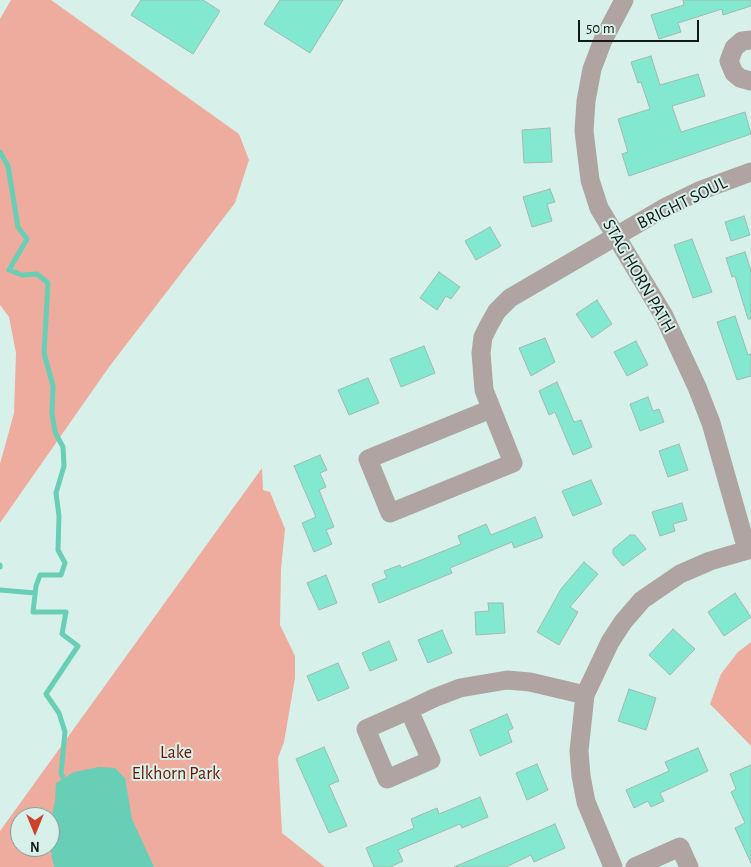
<!DOCTYPE html>
<style>
body{margin:0}
#map{position:relative;width:751px;height:867px;overflow:hidden;background:#d7f1ea;font-family:"Alegreya Sans",sans-serif}
canvas{display:block}
.north{position:absolute;left:10px;top:807px;width:50px;height:50px;box-sizing:border-box;background:#d7f1ea;border:1px solid #889b96;border-radius:50%;rotate:180deg;font-size:14px;font-weight:700;line-height:20px;text-align:center;color:#111a18}
.north::after{content:'';display:block;margin:auto;width:18px;height:22px;background:#cc4128;clip-path:polygon(50% 0,100% 100%,50% 72%,0 100%)}
.scale{position:absolute;left:578px;top:20px;width:121px;height:22px;box-sizing:border-box;border:2px solid #111a18;border-top:0;padding-left:6px;font-size:15px;line-height:18px;white-space:nowrap;color:#111a18;-webkit-text-stroke:4px #d7f1ea;paint-order:stroke}
</style>
<div id="map">
<canvas width="751" height="867"></canvas>
<div class="north">N</div>
<div class="scale">50 m</div>
</div>
<script>
const c = document.querySelector('canvas').getContext('2d');
c.lineJoin = 'round';
function fillPath(path, color) { c.fillStyle = color; c.fill(path, 'evenodd'); }
const poly = rows => new Path2D(rows.map(r => 'M' + r).join(''));
function strokePath(path, color, width, dash) { c.strokeStyle = color; c.lineWidth = width; c.lineCap = dash ? 'butt' : 'round'; c.setLineDash(dash || []); c.stroke(path); }
function drawText(font, color, halo, rows, align = 'center') {
  c.font = font + ' "Alegreya Sans",sans-serif'; c.lineWidth = 4; c.setLineDash([]); c.textBaseline = 'middle'; c.strokeStyle = halo; c.fillStyle = color; for (const [text, x, y, turn = 0] of rows) {
    c.save(); c.translate(x, y); c.rotate((+turn || 0) * Math.PI / 180); c.textAlign = isNaN(turn) ? turn : align; if (halo) c.strokeText(text, 0, 0); c.fillText(text, 0, 0); c.restore();
  }
}
fillPath(poly([
 [11,0,51,0,239,134,249,160,235,203,109,367,0,523,0,464,14,413,16,353,9,317,0,305,0,19],
 [262,468,263,490,270,492,285,529,281,569,280,625,295,656,295,678,284,742,278,758,282,833,325,867,0,867,0,831],
 [20,817,50,817,50,847,20,847],
 [751,642,751,746,710,704,721,674,738,652]
]), '#edac9d');
fillPath(poly([
 [99,767,115,768,125,778,132,819,154,867,54,867,50,848,50,824,55,801,56,783,74,772]
]), '#69ceb6');
strokePath(poly([
 [0,152,8,166,18,227,27,239,9,270,22,275,37,274,48,283,44,353,53,386,52,413,55,432,63,447,64,466,56,493,59,516,58,550,65,563,61,575,40,575,36,586,33,612,66,612,62,634,78,646,46,694,59,713,65,732,61,773,65,782],
 [0,565,0,567],
 [0,590,35,593]
]), '#69ceb6', 5);
const building = poly([
 [141,0,203,0,220,11,193,54,131,15,141,0],
 [280,0,343,0,310,53,264,24,280,0],
 [683,0,751,0,751,6,723,15,722,9,678,23,681,32,659,39,651,15,684,5,683,0],
 [651,56,660,85,698,74,705,96,672,106,681,132,745,112,751,134,629,176,622,154,628,152,618,119,650,109,641,82,638,83,631,62,651,56],
 [550,128,552,162,524,163,522,130,550,128],
 [550,189,555,202,547,204,552,221,532,227,523,197,550,189],
 [744,216,750,235,731,241,725,222,744,216],
 [490,227,501,246,476,260,465,241,490,227],
 [692,239,712,292,693,298,674,245,692,239],
 [745,252,751,271,751,319,748,319,735,276,732,277,726,258,745,252],
 [439,272,460,287,451,299,446,296,437,310,420,298,439,272],
 [597,300,612,324,592,338,576,314,597,300],
 [735,316,748,355,751,354,751,376,737,380,717,322,735,316],
 [545,338,555,362,531,376,519,348,545,338],
 [636,341,648,365,627,376,614,352,636,341],
 [424,346,435,373,401,387,390,359,424,346],
 [368,378,379,403,349,415,338,390,368,378],
 [557,382,574,422,581,420,592,447,573,455,555,412,549,415,539,391,557,382],
 [648,397,653,411,659,409,664,422,640,431,630,404,648,397],
 [679,444,688,470,668,477,659,451,679,444],
 [320,455,327,470,320,473,326,487,319,490,334,527,326,530,332,544,314,552,302,523,316,517,294,466,320,455],
 [591,480,602,504,573,516,562,491,591,480],
 [682,503,687,520,673,524,675,531,660,536,652,512,682,503],
 [535,517,543,537,514,548,512,542,450,568,452,573,379,603,372,584,387,578,384,571,400,565,401,568,461,544,458,536,486,524,491,535,535,517],
 [630,535,635,535,646,549,623,566,613,554,613,549,630,535],
 [584,562,598,574,570,607,578,612,559,645,537,632,561,589,584,562],
 [326,575,337,603,319,610,307,583,326,575],
 [735,593,751,617,724,636,708,612,735,593],
 [488,603,503,603,505,633,476,635,475,612,489,611,488,603],
 [673,629,695,649,670,675,649,655,673,629],
 [442,630,452,653,428,663,418,640,442,630],
 [389,641,397,660,370,671,362,653,389,641],
 [338,663,349,688,318,701,307,676,338,663],
 [629,689,656,698,646,730,618,721,629,689],
 [507,714,513,728,508,731,512,742,480,756,470,730,507,714],
 [324,747,339,781,329,785,347,826,329,833,296,759,324,747],
 [698,748,708,771,660,793,664,801,651,807,648,801,634,808,626,790,669,771,665,762,698,748],
 [537,764,548,790,527,800,516,773,537,764],
 [751,765,751,863,735,828,745,823,731,792,736,789,730,774,751,765],
 [480,797,488,817,462,828,460,824,398,850,403,861,390,867,374,867,366,848,414,828,411,819,437,808,439,814,480,797],
 [555,824,565,848,534,862,531,855,506,867,454,867,555,824]
]);
fillPath(building, '#83e8d0');
strokePath(building, '#a0b9b2', 1);
strokePath(poly([
 [624,0,603,40,592,69,586,101,584,131,590,180,599,208,664,316,697,387,711,423,747,550],
 [751,40,742,41,734,48,729,61,734,73,740,78,751,81],
 [491,409,368,459,390,513,513,463,484,390,481,353,483,337,489,325,497,311,510,298,666,207,699,191,751,172],
 [409,710,366,729,387,779,431,760,409,710,434,698,460,688,507,680,530,682,585,695],
 [613,867,586,802,581,776,579,751,585,695,610,642,623,622,642,600,680,574,710,561,751,549],
 [635,867,680,847,689,867]
]), '#afa4a2', 19);
drawText('18px', '#111a18', '#d7f1ea', [
 ["BRIGHT SOUL",682,203,-26],
 ["STAG HORN PATH",639,276,60]
]);
drawText('18px', '#711100', '#d7f1ea', [
 ["Lake",176,753],
 ["Elkhorn Park",176,774]
]);
</script>
